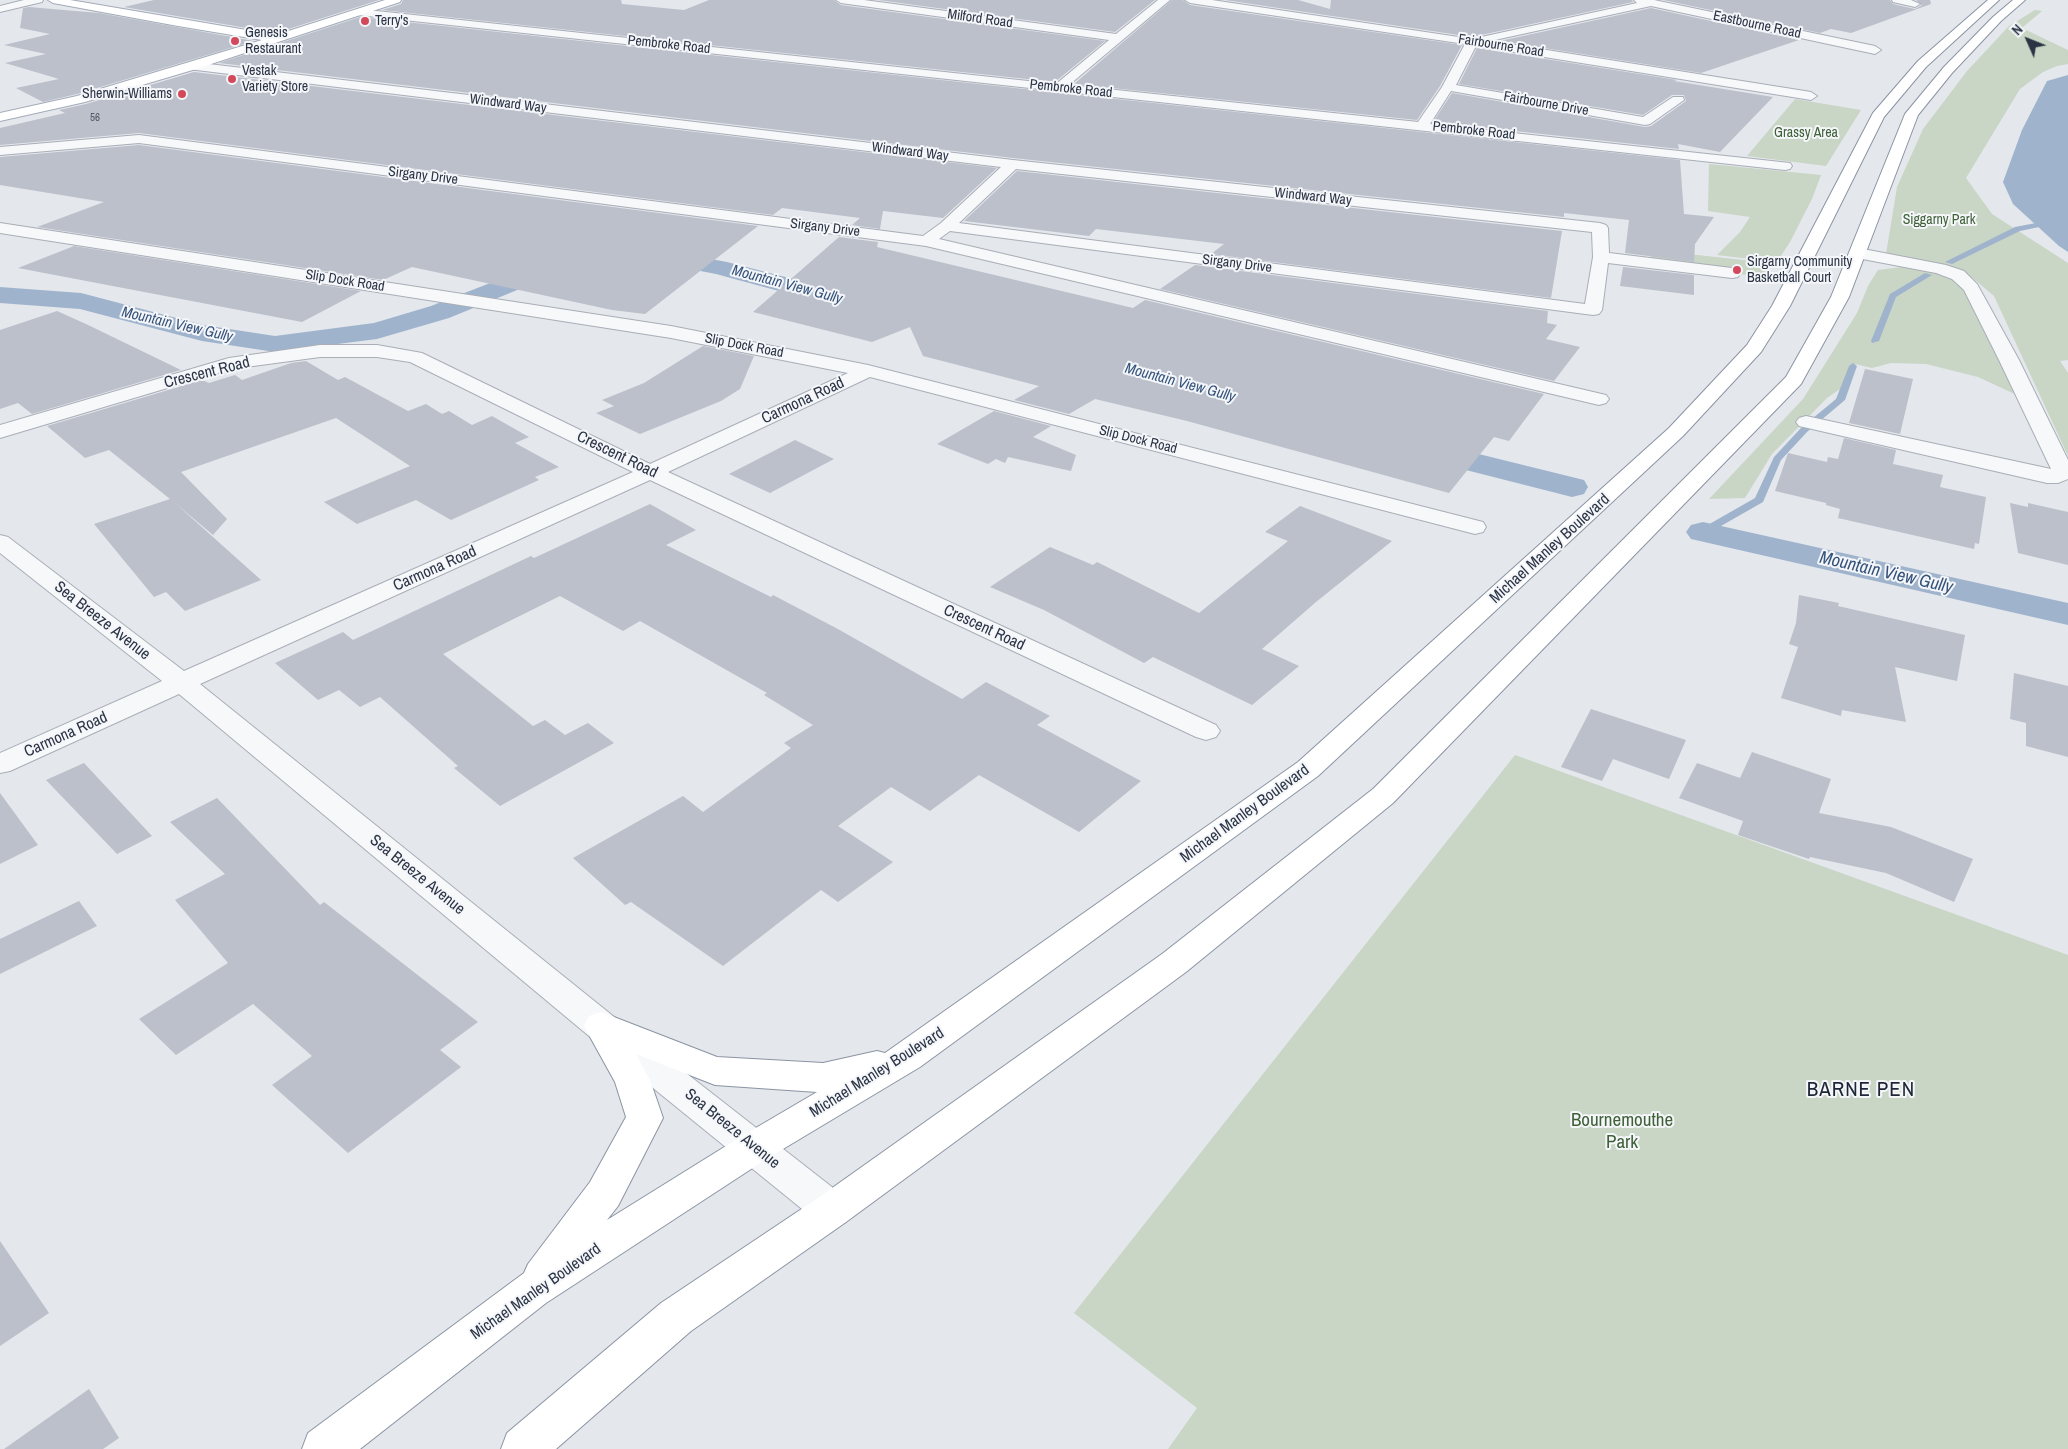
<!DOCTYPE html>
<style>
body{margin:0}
#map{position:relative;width:2068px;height:1449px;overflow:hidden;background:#e4e7ec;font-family:"Archivo Narrow",sans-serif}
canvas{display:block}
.north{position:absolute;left:2003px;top:15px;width:50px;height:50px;-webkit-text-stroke:4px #f4f6f9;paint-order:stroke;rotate:314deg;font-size:14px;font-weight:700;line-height:20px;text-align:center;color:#2b3445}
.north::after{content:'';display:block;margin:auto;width:18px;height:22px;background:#2b3445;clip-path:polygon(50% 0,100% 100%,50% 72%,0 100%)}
</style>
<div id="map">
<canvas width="2068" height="1449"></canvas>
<div class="north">N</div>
</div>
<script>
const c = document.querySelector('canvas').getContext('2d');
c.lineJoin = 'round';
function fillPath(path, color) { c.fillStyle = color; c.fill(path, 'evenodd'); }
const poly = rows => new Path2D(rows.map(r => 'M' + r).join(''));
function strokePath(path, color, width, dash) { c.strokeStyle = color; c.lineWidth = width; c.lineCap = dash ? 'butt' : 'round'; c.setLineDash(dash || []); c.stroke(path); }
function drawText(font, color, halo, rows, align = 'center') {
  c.font = font + ' "Archivo Narrow",sans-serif'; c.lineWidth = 4; c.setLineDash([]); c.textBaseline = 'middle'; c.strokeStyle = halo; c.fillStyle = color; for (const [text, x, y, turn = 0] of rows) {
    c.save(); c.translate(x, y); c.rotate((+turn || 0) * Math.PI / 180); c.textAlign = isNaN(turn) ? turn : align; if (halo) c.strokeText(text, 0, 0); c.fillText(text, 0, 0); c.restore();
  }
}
fillPath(poly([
 [2035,10,2042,11,2022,28,2068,50,2068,64,2057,66,2043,72,2020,89,1966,178,1992,214,2068,263,2068,360,2060,361,2068,373,2068,456,1994,296,1968,274,1886,254,1897,187,1923,129,1967,71,2009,26],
 [1795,99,1861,110,1826,166,1747,156],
 [1709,164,1821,175,1812,199,1790,242,1777,262,1717,255,1740,232,1750,217,1708,211],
 [1652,250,1770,263,1763,277,1650,263],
 [1902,267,1934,272,1953,278,1966,290,2019,396,1978,377,1926,364,1891,363,1872,368,1855,364,1846,385,1827,398,1772,454,1745,498,1709,499,1803,399,1857,313,1868,286,1878,270],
 [1515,755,2068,955,2068,1449,1168,1449,1197,1408,1074,1313]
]), '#c9d6c5');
fillPath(poly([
 [2068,75,2068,252,2059,246,2013,204,2003,182,2022,130,2047,81]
]), '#9fb4cc');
fillPath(poly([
 [2036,223,2040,225,2039,227,2020,231,1952,264,1945,262,2015,227,2036,223],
 [1925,273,1932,275,1896,297,1879,341,1872,343,1871,341,1890,294,1925,273],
 [1853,363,1857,366,1845,400,1807,432,1781,460,1763,502,1707,534,1699,534,1698,532,1699,530,1755,498,1774,457,1801,428,1836,399,1849,366,1853,363]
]), '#9fb4cc');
fillPath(poly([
 [652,248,727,262,847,293,851,299,847,305,838,307,716,274,643,260,640,255,643,250,652,248],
 [552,259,561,262,565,267,561,272,449,318,377,339,275,352,202,341,80,309,0,303,0,287,81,293,203,325,275,336,374,323,431,306,552,259],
 [1418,439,1584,480,1588,487,1584,494,1572,497,1407,455,1402,448,1407,441,1418,439],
 [1703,522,2068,603,2068,625,1691,539,1686,532,1691,525,1703,522]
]), '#9fb4cc');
fillPath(poly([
 [154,0,379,0,276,33,124,7],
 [403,0,621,0,622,4,684,10,709,0,834,0,841,5,1105,41,1055,82,382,10,401,4],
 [878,0,1155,0,1115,32],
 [1172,0,1183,0,1190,5,1462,45,1440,86,1417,120,1074,84],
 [1225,0,1298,0,1330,9,1331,0,1632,0,1633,2,1472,37],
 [1663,0,1890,0,1893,4,1915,9,1922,5,1916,0,1930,0,1931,4,1851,33,1831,29,1820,33],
 [29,7,99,13,254,41,77,94,43,102,16,88,59,79,5,63,46,54,4,45,50,34,20,28,23,8],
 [1651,8,1799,40,1701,73,1500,41],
 [360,17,1680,160,1684,214,1714,217,1695,244,1694,262,1625,253,1629,220,1564,213,1564,217,1013,158,219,63],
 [1477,48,1677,80,1674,81,1773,97,1720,152,1678,144,1679,149,1433,122,1452,93,1645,127,1651,126,1686,101,1684,95,1672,95,1643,115,1459,84],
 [194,72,997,168,943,218,883,211,880,229,852,225,860,218,782,208,773,215,139,133,0,145,0,128,65,113,59,110,86,104],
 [139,145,758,226,645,314,612,310,412,267,383,280,37,227,104,202,0,185,0,157],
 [1017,171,1562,231,1551,298,1211,254,1224,244,1096,229,1089,236,964,221],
 [839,237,878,242,877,247,1133,308,1145,300,1544,394,1509,441,1494,437,1449,493,1187,421,1095,399,1069,414,1014,400,1039,386,923,356,910,327,872,342,753,312],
 [74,246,361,291,302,322,18,268],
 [1195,265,1548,311,1547,323,1557,325,1546,339,1580,347,1554,381,1160,289],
 [1623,267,1694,275,1694,295,1620,286],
 [57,311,86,324,181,370,32,414,18,403,0,409,0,330],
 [703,346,754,356,740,389,721,401,640,434,596,413,614,406,602,400,644,383],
 [306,361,338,380,345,377,408,411,426,404,442,414,449,411,472,425,492,416,529,437,515,443,559,467,535,477,539,480,451,520,416,500,357,524,324,502,410,466,336,418,181,472,227,519,213,535,175,503,261,580,185,611,166,592,154,597,94,524,170,499,109,450,85,458,47,426,202,380,209,383,235,375,242,380,291,363],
 [1865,369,1913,379,1900,434,1849,423],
 [994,411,1051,426,1033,437,1076,455,1071,471,1008,457,1005,463,996,459,988,464,937,444],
 [1844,438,1896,450,1893,464,1943,475,1940,487,1986,497,1979,544,1975,543,1974,549,1838,518,1840,509,1826,505,1826,503,1775,491,1788,453,1827,462,1828,457,1838,459],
 [795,440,834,459,770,493,729,474],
 [2010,503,2028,507,2028,503,2068,512,2068,565,2018,553],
 [650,504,696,530,666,545,771,597,773,595,836,628,962,699,986,682,1050,716,1037,725,1141,781,1079,832,979,775,930,811,891,787,838,826,893,862,838,902,821,890,723,966,631,902,625,905,573,858,683,796,703,812,791,748,784,743,813,725,764,695,767,693,640,621,623,631,560,596,443,654,533,726,545,720,565,735,588,723,614,743,500,806,454,768,458,766,380,697,360,707,339,690,318,700,275,663,343,632,353,640,531,556,534,558],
 [1300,506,1392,541,1316,602,1262,649,1299,666,1252,705,1153,657,1144,663,1044,610,990,587,1050,547,1093,565,1097,562,1199,613,1288,541,1265,532],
 [1799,595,1839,603,1838,606,1965,635,1957,681,1895,667,1906,722,1842,710,1841,716,1781,698,1798,647,1789,644,1796,623],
 [2014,673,2068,686,2068,757,2026,746,2026,723,2010,719],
 [1591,709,1686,740,1669,779,1613,759,1602,781,1561,767],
 [1752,752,1831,779,1819,813,1891,827,1973,859,1954,902,1886,873,1810,857,1809,859,1738,835,1743,821,1679,798,1697,763,1740,778],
 [84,763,152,836,117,854,46,780],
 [0,793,38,845,0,864],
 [217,798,320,905,324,902,478,1022,440,1050,461,1067,348,1153,272,1085,312,1056,253,1004,176,1055,139,1019,228,963,175,900,225,874,170,822],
 [79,901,97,926,0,974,0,939],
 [0,1241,49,1313,0,1346],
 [89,1389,119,1438,103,1449,4,1449]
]), '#bbc0ca');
const minor = poly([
 [24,0,43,0,42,2,0,12,0,6,24,0],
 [836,0,864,0,1116,34,1158,0,1170,0,1069,85,1418,122,1442,87,1465,44,1190,3,1185,0,1212,0,1472,39,1637,3,1634,0,1654,0,1875,46,1881,50,1875,54,1651,6,1490,41,1811,92,1817,96,1811,100,1476,46,1456,85,1643,117,1673,97,1683,97,1684,100,1650,124,1645,125,1451,91,1430,124,1790,163,1792,166,1790,169,1785,170,358,15,353,12,358,9,1056,84,1109,40,841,3,836,0],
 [1892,0,1911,0,1920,4,1915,7,1893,2,1892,0],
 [192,62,1013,160,1600,223,1606,225,1608,228,1609,253,1732,268,1738,269,1740,273,1738,277,1732,278,1608,263,1602,310,1599,314,1593,315,950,231,939,239,1606,395,1609,399,1606,403,1599,405,926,246,139,143,0,155,0,147,139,135,923,236,941,223,1001,167,188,69,186,66,192,62],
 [1016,169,1592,232,1593,257,1585,304,959,223,1016,169],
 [0,223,671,326,868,365,1483,522,1486,527,1483,532,1475,534,870,377,668,472,1216,725,1220,731,1216,737,1206,740,1196,737,650,480,200,684,613,1016,846,1198,851,1210,846,1222,832,1227,818,1222,589,1036,179,694,10,771,0,773,0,753,162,681,0,553,0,535,8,537,184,671,633,472,410,362,377,357,320,357,231,369,0,438,0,425,229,358,320,345,377,345,422,353,650,464,848,373,671,338,0,233,0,223],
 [1858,248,1946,265,1964,271,1977,284,2019,360,2068,460,2068,479,2058,483,2047,483,1799,426,1796,422,1799,418,1806,416,2051,469,1999,360,1964,290,1952,279,1936,273,1852,257,1850,253,1852,249,1858,248]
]);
const major = poly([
 [48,0,70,0,276,35,385,0,401,0,400,2,196,69,85,102,0,121,0,113,77,96,262,40,178,26,53,3,48,0]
]);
const highway = poly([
 [1988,0,1999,0,1926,67,1884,117,1790,306,1761,352,1683,436,1318,776,920,1067,768,1158,546,1303,360,1449,302,1449,308,1433,524,1273,528,1264,590,1182,626,1117,615,1082,584,1026,589,1016,601,1012,717,1057,823,1063,877,1051,885,1053,1298,762,1669,428,1747,345,1772,306,1873,113,1918,61,1988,0],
 [636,1054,715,1085,817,1092,742,1136,607,1220,618,1206,663,1118,650,1080,636,1054],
 [2013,0,2025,0,2001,21,1952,73,1918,115,1849,297,1801,384,1393,803,1186,972,846,1222,691,1331,556,1449,501,1449,507,1433,661,1303,818,1198,1162,954,1373,789,1786,377,1831,297,1905,114,1944,67,1993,17,2013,0]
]);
strokePath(minor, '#a9aeb7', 2);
strokePath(major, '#a3abb8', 2);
strokePath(highway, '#8b94a3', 2);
fillPath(minor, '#f7f8fa');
fillPath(major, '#fff');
fillPath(highway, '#fff');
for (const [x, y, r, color] of [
 [365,21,5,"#d1495b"],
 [235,41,5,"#d1495b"],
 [232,79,5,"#d1495b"],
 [182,94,5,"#d1495b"],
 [1737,270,5,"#d1495b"]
]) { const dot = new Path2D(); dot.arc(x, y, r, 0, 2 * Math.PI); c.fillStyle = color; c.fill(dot); strokePath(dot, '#f4f6f9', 2); }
drawText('11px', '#4f5766', null, [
 ["56",95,118]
]);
drawText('14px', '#2b3445', '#f4f6f9', [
 ["Milford Road",980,19,8],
 ["Eastbourne Road",1757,25,12],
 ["Pembroke Road",669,45,6],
 ["Fairbourne Road",1501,46,9],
 ["Pembroke Road",1071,89,6],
 ["Windward Way",508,104,7],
 ["Fairbourne Drive",1546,104,10],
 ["Pembroke Road",1474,131,6],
 ["Windward Way",910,152,7],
 ["Sirgany Drive",423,176,7],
 ["Windward Way",1313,197,6],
 ["Sirgany Drive",825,228,7],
 ["Sirgany Drive",1237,264,7],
 ["Slip Dock Road",345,281,9],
 ["Slip Dock Road",744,346,11],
 ["Slip Dock Road",1138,440,14]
]);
drawText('14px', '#2b3445', '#f4f6f9', [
 ["Terry's",375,21],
 ["Genesis",245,33],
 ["Restaurant",245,49],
 ["Vestak",242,71],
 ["Variety Store",242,87],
 ["Sherwin-Williams",172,94,"right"],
 ["Sirgarny Community",1747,262],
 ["Basketball Court",1747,278]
], 'left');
drawText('14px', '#3f6138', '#f4f6f9', [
 ["Grassy Area",1806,133],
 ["Siggarny Park",1939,220]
]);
drawText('italic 15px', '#34527a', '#f4f6f9', [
 ["Mountain View Gully",787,285,15],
 ["Mountain View Gully",177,325,13],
 ["Mountain View Gully",1180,383,15]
]);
drawText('16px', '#2b3445', '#f4f6f9', [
 ["Crescent Road",207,373,-14],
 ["Carmona Road",803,401,-25],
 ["Crescent Road",617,455,26],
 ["Michael Manley Boulevard",1550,549,-42],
 ["Carmona Road",435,569,-24],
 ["Sea Breeze Avenue",102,621,38],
 ["Crescent Road",984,628,25],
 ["Carmona Road",66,735,-24],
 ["Michael Manley Boulevard",1245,814,-36],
 ["Sea Breeze Avenue",417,875,39],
 ["Michael Manley Boulevard",877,1073,-32],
 ["Sea Breeze Avenue",732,1129,39],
 ["Michael Manley Boulevard",536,1292,-35]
]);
drawText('italic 18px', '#34527a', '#f4f6f9', [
 ["Mountain View Gully",1886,573,13]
]);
drawText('19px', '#3f6138', '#f4f6f9', [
 ["Bournemouthe",1622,1121],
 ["Park",1622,1143]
]);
c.letterSpacing = '1px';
drawText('21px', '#1d2536', '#f4f6f9', [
 ["BARNE PEN",1861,1090]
]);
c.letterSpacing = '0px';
</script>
